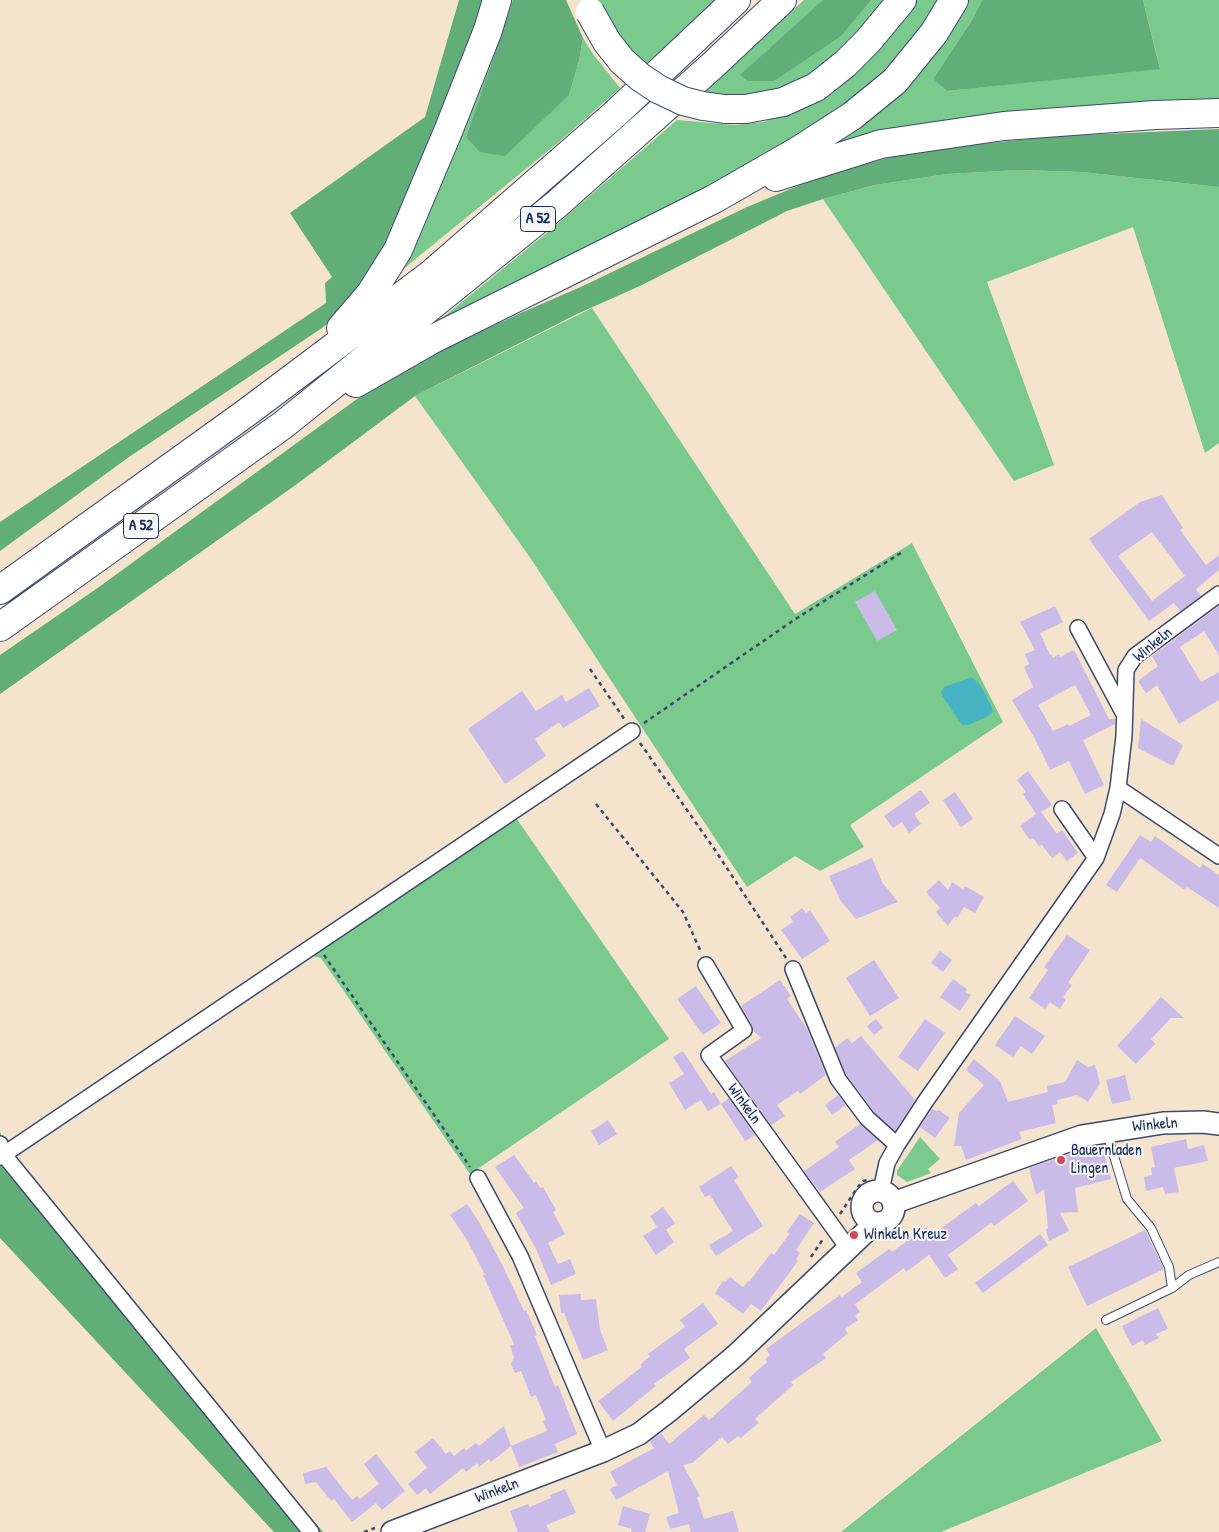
<!DOCTYPE html>
<style>
body{margin:0}
canvas{display:block;background:#f4e4ce}
</style>
<canvas width="1219" height="1532"></canvas>
<script>
const c = document.querySelector('canvas').getContext('2d');
c.lineJoin = 'round';
function fillPath(path, color) { c.fillStyle = color; c.fill(path, 'evenodd'); }
const poly = rows => new Path2D(rows.map(r => 'M' + r).join(''));
function strokePath(path, color, width, dash) { c.strokeStyle = color; c.lineWidth = width; c.lineCap = dash ? 'butt' : 'round'; c.setLineDash(dash || []); c.stroke(path); }
function drawText(font, color, halo, rows, align = 'center') {
  c.font = font + ' "Patrick Hand",sans-serif'; c.lineWidth = 4; c.setLineDash([]); c.textBaseline = 'middle'; c.strokeStyle = halo; c.fillStyle = color; for (const [text, x, y, turn = 0] of rows) {
    c.save(); c.translate(x, y); c.rotate((+turn || 0) * Math.PI / 180); c.textAlign = isNaN(turn) ? turn : align; if (halo) c.strokeText(text, 0, 0); c.fillText(text, 0, 0); c.restore();
  }
}
fillPath(poly([
 [501,0,513,0,466,137,569,95,579,61,583,38,593,54,620,88,560,141,385,284],
 [594,0,716,0,644,66,627,51],
 [804,0,891,0,828,68,762,97,727,97,705,92],
 [911,0,945,0,900,67,804,142,415,340,547,233,677,120,735,125,764,122,802,106],
 [964,0,982,0,972,20,933,79,947,91,1160,68,1143,0,1219,0,1219,108,797,162],
 [1019,170,1082,172,1219,187,1219,443,1205,453,1133,227,987,282,1054,465,1014,481,823,199,875,185,947,174],
 [592,308,795,614,912,543,1003,722,850,825,864,847,820,871,795,856,747,887,529,556,415,396],
 [512,812,669,1039,470,1174,321,958,308,955],
 [920,1137,940,1159,928,1169,931,1173,907,1182,897,1175,897,1171],
 [1096,1328,1162,1441,941,1532,841,1532]
]), '#79ca8c');
fillPath(poly([
 [459,0,483,0,467,50,398,223,349,305,322,328,129,457,0,551,0,522,326,303,325,283,332,277,290,213,425,117],
 [513,0,566,0,583,38,579,61,569,95,505,156,480,152,466,137],
 [823,0,871,0,841,36,774,81,748,81,740,75],
 [982,0,1143,0,1160,69,947,91,933,79,972,20],
 [1219,129,1219,187,1082,172,1019,170,947,174,875,185,823,199,787,211,642,285,577,314,415,396,297,484,0,694,0,655,99,587,357,399,415,362,523,312,583,286,747,207,812,180,897,155,970,145,1057,136],
 [0,1131,7,1163,323,1532,274,1532,0,1238]
]), '#62ae78');
fillPath(poly([
 [972,677,980,685,991,705,993,712,987,717,977,721,969,725,962,725,943,697,941,692,944,687]
]), '#47b3c3');
fillPath(poly([
 [1162,495,1183,528,1180,530,1206,565,1219,555,1219,570,1196,589,1201,596,1180,611,1174,603,1149,621,1089,539,1140,502],
 [1152,532,1185,576,1152,601,1118,556],
 [875,591,897,630,877,641,855,602],
 [1055,606,1063,622,1040,633,1050,655,1051,654,1053,658,1059,654,1060,657,1074,650,1109,719,1115,719,1115,724,1083,740,1104,785,1085,794,1069,761,1050,770,1035,739,1012,700,1033,687,1024,667,1029,664,1025,654,1035,650,1020,622],
 [1075,685,1091,715,1069,726,1068,724,1053,731,1038,705],
 [1219,606,1219,655,1204,631,1180,647,1201,682,1219,672,1219,700,1179,724,1157,685,1146,693,1138,681,1158,666,1152,656],
 [589,688,600,706,563,728,559,722,535,739,546,756,505,784,468,729,522,691,536,711,562,695,566,702],
 [1141,719,1183,745,1173,766,1138,748],
 [1028,771,1052,805,1041,812,1057,834,1062,830,1078,853,1067,861,1060,852,1052,858,1042,845,1039,846,1033,838,1030,840,1020,826,1036,814,1023,794,1026,792,1017,780],
 [921,790,930,803,914,814,921,824,909,833,902,822,893,828,884,816],
 [955,792,973,819,961,827,943,800],
 [1140,835,1151,842,1155,836,1200,868,1203,864,1219,875,1219,908,1187,887,1185,890,1140,858,1117,892,1106,885],
 [872,858,882,882,898,902,856,919,840,900,829,876],
 [939,880,948,890,952,882,963,889,965,886,984,897,975,913,964,907,957,918,955,916,948,926,936,912,940,908,926,892],
 [802,908,806,913,810,910,830,941,802,959,781,930,793,922,790,917],
 [1067,935,1090,950,1068,983,1072,985,1063,997,1066,999,1060,1009,1050,1002,1045,1009,1029,998,1048,970,1044,967],
 [940,951,952,960,943,972,931,963],
 [874,960,899,998,870,1016,846,978],
 [953,979,967,989,965,992,971,995,960,1011,940,997],
 [780,980,791,996,787,999,807,1029,826,1075,800,1094,798,1091,777,1105,785,1116,771,1125,725,1061,761,1038,753,1030,752,1025,741,1006],
 [696,986,721,1023,703,1035,677,999],
 [1161,997,1184,1018,1171,1018,1151,1039,1155,1044,1136,1064,1117,1046],
 [1015,1016,1045,1036,1032,1054,1021,1046,1013,1057,995,1045],
 [876,1019,883,1028,874,1035,867,1026],
 [925,1019,945,1033,918,1071,898,1057],
 [861,1036,915,1100,895,1131,874,1112,846,1074,835,1048,847,1038,852,1043],
 [683,1051,711,1094,714,1092,721,1104,708,1111,701,1100,685,1110,669,1083,684,1074,673,1057],
 [974,1059,1000,1081,1008,1102,1048,1092,1047,1086,1065,1082,1077,1060,1088,1067,1095,1065,1100,1083,1088,1102,1077,1095,1057,1100,1058,1104,1052,1105,1056,1123,1019,1132,1022,1139,966,1160,961,1146,954,1146,959,1113,984,1085,966,1070],
 [1125,1075,1131,1100,1112,1104,1106,1080],
 [838,1095,846,1105,832,1115,825,1105],
 [729,1098,755,1135,745,1141,721,1104],
 [932,1109,937,1111,939,1110,950,1118,935,1138,920,1127],
 [608,1120,617,1134,599,1145,591,1131],
 [860,1124,878,1140,849,1160,855,1169,820,1192,804,1171,839,1147,835,1142],
 [1186,1139,1188,1149,1204,1145,1208,1161,1174,1168,1179,1192,1165,1194,1163,1187,1146,1191,1144,1177,1152,1175,1151,1168,1155,1167,1151,1147],
 [1102,1145,1111,1179,1075,1188,1078,1212,1060,1213,1069,1231,1049,1241,1046,1230,1048,1228,1044,1189,1036,1195,1029,1168,1069,1154],
 [514,1155,534,1183,536,1181,540,1188,543,1187,556,1210,553,1212,565,1234,548,1243,558,1264,570,1259,576,1274,551,1285,536,1249,516,1213,524,1208,495,1167],
 [731,1166,739,1177,734,1180,763,1226,716,1256,709,1245,733,1231,710,1195,705,1197,699,1187],
 [1013,1181,1028,1201,994,1226,991,1223,948,1255,958,1269,945,1278,929,1255,906,1272,904,1268,855,1304,860,1312,855,1316,858,1320,845,1329,848,1333,823,1354,826,1358,791,1382,793,1385,755,1419,759,1423,749,1431,741,1438,738,1436,728,1444,722,1437,692,1463,683,1465,700,1496,697,1497,704,1519,733,1511,739,1532,691,1532,689,1524,670,1529,666,1517,679,1513,668,1471,616,1500,610,1489,617,1485,610,1472,654,1448,650,1441,661,1433,669,1444,704,1415,709,1420,752,1382,749,1378,767,1362,765,1359,770,1355,766,1349,840,1295,842,1297,862,1282,856,1273,889,1249,892,1252,926,1227,932,1235,976,1203,979,1206],
 [467,1204,479,1222,503,1266,524,1311,526,1310,537,1335,535,1336,555,1387,558,1385,577,1434,555,1444,558,1452,519,1467,511,1446,491,1462,489,1459,479,1467,477,1463,466,1472,463,1468,430,1494,426,1488,417,1495,408,1484,427,1468,415,1452,433,1438,446,1454,450,1451,454,1456,464,1448,466,1451,476,1443,479,1446,504,1426,511,1446,547,1431,543,1421,546,1420,536,1395,531,1397,521,1371,515,1373,511,1364,514,1357,510,1346,514,1344,483,1275,485,1275,467,1240,450,1215],
 [663,1207,675,1223,666,1230,674,1242,656,1255,643,1236,657,1227,650,1216],
 [800,1214,814,1223,796,1250,800,1253,796,1259,798,1261,761,1311,751,1304,743,1314,715,1293,723,1281,725,1282,730,1277,743,1287,748,1281,749,1282,771,1253,774,1255,790,1233,787,1232],
 [1145,1230,1164,1269,1087,1306,1068,1267],
 [1040,1234,1048,1245,983,1293,975,1283],
 [581,1294,581,1300,596,1299,600,1330,608,1350,583,1360,564,1313,561,1313,559,1295],
 [703,1303,718,1324,684,1349,690,1358,654,1384,656,1386,613,1421,598,1401,642,1367,640,1365,650,1356,648,1354,685,1327,680,1320],
 [1158,1308,1168,1329,1156,1334,1159,1338,1145,1345,1143,1340,1132,1346,1122,1326],
 [376,1454,405,1491,382,1510,376,1503,352,1522,334,1499,331,1501,316,1482,305,1484,303,1473,326,1467,352,1500,357,1496,360,1499,379,1484,364,1464],
 [565,1489,576,1513,546,1525,550,1532,518,1532,510,1511,528,1504,530,1507,551,1498,550,1495],
 [623,1506,650,1514,645,1532,631,1532,632,1529,618,1525]
]), '#cbbbe8');
const lane = poly([
 [1172,1288,1189,1275,1219,1262],
 [1106,1320,1172,1288,1169,1267,1151,1228,1127,1199,1107,1133]
]);
const street = poly([
 [1078,628,1124,714],
 [1118,788,1219,856],
 [1062,809,1096,858],
 [706,965,744,1030,709,1055,848,1248],
 [793,969,838,1079,867,1118,897,1145],
 [0,1144,4,1155,311,1532],
 [0,1157,632,731],
 [478,1178,520,1256,603,1451],
 [881,1191,887,1163,897,1145,925,1102,1096,858,1112,814,1118,788,1124,736,1126,670,1135,656,1219,594]
]);
const secondary = poly([
 '862 1207a16 16 0 1 1 32 0a16 16 0 1 1-32 0Z',
 [893,1203,1082,1136,1163,1123,1203,1122,1219,1124],
 [392,1532,603,1451,639,1434,669,1411,736,1355,875,1223]
]);
const highway = poly([
 [725,109,746,109,783,102,816,87,845,64,868,41,902,0],
 [776,177,881,144,1004,126,1155,115,1219,113],
 [341,328,371,293,398,250,449,129,488,30,497,0],
 [356,383,431,340,714,199,796,152,852,116,895,81,934,33,954,0],
 [0,590,246,413,430,275,615,114,736,0],
 [0,627,283,425,447,293,557,204,713,65,782,0]
]);
strokePath(lane, '#3c4a6f', 10);
strokePath(street, '#3c4a6f', 18);
strokePath(secondary, '#3c4a6f', 24);
strokePath(highway, '#3c4a6f', 30);
strokePath(poly([
 [590,669,625,720],
 [644,723,794,620,904,551],
 [640,743,715,850,786,958],
 [596,804,683,912,701,952],
 [324,955,470,1167],
 [840,1214,857,1188,863,1181,868,1180],
 [811,1257,823,1239],
 [364,1532,375,1528]
]), '#3c4a6f', 2.5, [4, 4]);
strokePath(lane, '#fff', 8);
strokePath(street, '#fff', 15);
strokePath(secondary, '#fff', 21);
strokePath(highway, '#fff', 28);
const highwayBridge = poly([
 [590,12,607,42,622,61,640,77,658,89,683,101,703,106,725,109]
]);
strokePath(highwayBridge, '#3c4a6f', 30, []);
strokePath(highwayBridge, '#fff', 28);
for (const [x, y, r, color] of [
 [1061,1160,5,"#d1495b"],
 [854,1235,5,"#d1495b"]
]) { const dot = new Path2D(); dot.arc(x, y, r, 0, 2 * Math.PI); c.fillStyle = color; c.fill(dot); strokePath(dot, '#f6f6f2', 2); }
for (const [x, y, w] of [
 [538,219,35],
 [141,526,35]
]) { const box = new Path2D(); box.roundRect(x - w / 2, y - 12.5, w, 25, 4); c.fillStyle = '#f6f6f2'; c.fill(box); strokePath(box, '#1b2f5e', 1); }
drawText('bold 15px', '#1b2f5e', null, [
 ["A 52",538,219],
 ["A 52",141,526]
]);
drawText('16px', '#1b2f5e', '#f6f6f2', [
 ["Winkeln",1153,645,-39],
 ["Winkeln",744,1104,54],
 ["Winkeln",1155,1125,-5],
 ["Winkeln",497,1491,-21]
]);
drawText('16px', '#1b2f5e', '#f6f6f2', [
 ["Bauernladen",1071,1151],
 ["Lingen",1071,1169],
 ["Winkeln Kreuz",864,1235]
], 'left');
</script>
